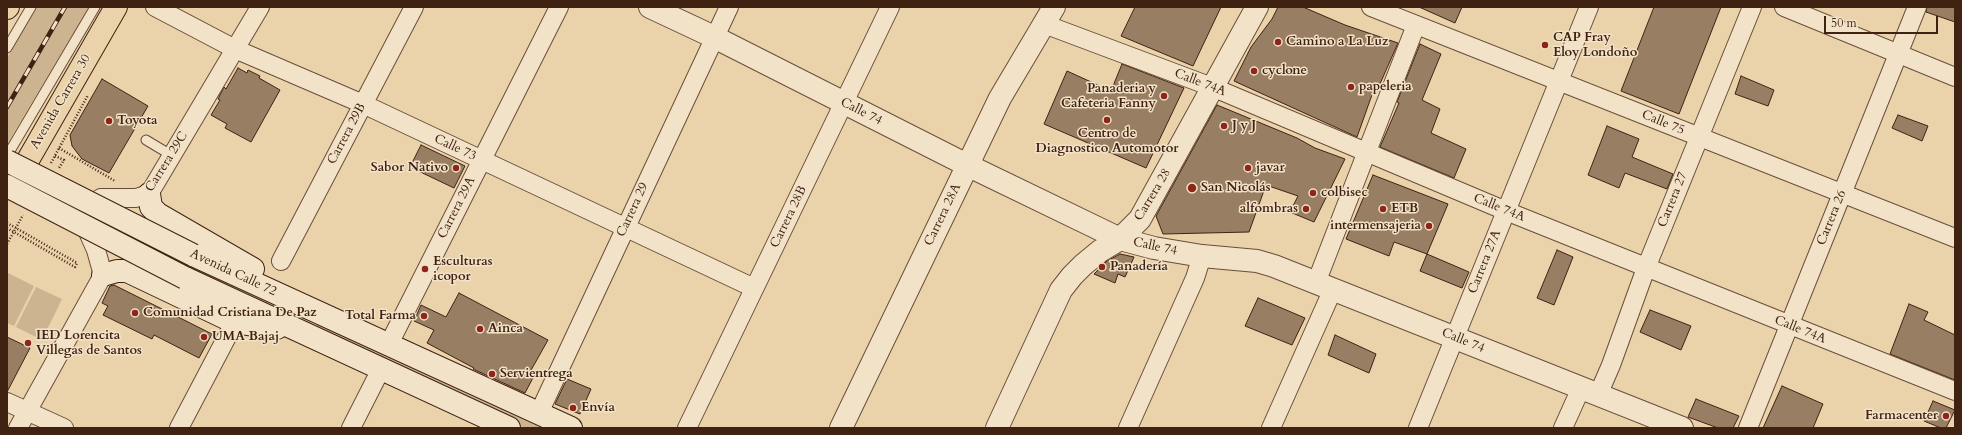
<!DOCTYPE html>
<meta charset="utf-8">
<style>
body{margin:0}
#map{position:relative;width:1962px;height:435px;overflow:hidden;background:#ead2aa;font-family:Cardo,serif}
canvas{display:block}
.frame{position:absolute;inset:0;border:8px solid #402213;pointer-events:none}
.scale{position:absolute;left:1824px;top:16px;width:114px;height:18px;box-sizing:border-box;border:2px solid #402213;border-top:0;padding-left:5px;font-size:12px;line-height:14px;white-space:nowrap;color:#402213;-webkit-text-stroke:3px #f1e2c8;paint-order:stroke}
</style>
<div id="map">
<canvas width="1962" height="435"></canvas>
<div class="frame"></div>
<div class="scale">50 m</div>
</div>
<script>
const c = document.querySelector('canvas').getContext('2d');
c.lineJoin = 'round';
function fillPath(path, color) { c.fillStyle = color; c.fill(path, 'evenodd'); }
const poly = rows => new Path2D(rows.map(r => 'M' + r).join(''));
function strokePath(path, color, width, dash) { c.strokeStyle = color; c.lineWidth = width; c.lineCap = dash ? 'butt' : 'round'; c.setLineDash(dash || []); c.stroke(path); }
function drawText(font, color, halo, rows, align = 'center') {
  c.font = font + ' Cardo,serif'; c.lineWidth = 3; c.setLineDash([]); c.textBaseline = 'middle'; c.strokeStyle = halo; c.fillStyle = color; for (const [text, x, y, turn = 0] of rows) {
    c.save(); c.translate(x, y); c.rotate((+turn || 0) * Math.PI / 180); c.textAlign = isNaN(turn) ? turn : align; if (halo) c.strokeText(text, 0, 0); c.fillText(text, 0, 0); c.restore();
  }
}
fillPath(poly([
 [37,7,89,7,7,144,7,58],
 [8,273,34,286,14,326,7,323],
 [36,287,62,299,42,340,16,327],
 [318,322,550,428,525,428,411,376,316,327]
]), '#cdb490');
const building = poly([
 [1135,7,1221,7,1193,66,1121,36,1135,7],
 [1278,7,1303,7,1345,25,1398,43,1376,93,1373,92,1357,137,1234,81,1251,47,1272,19,1278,7],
 [1419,7,1462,7,1455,23,1419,7],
 [1654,7,1721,7,1679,114,1621,91,1654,7],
 [1927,7,1955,7,1955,22,1926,12,1927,7],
 [1420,44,1441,54,1422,100,1440,109,1431,133,1466,149,1454,178,1380,147,1399,103,1397,102,1420,44],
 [1122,64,1184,88,1146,168,1044,124,1067,71,1111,91,1122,64],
 [238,68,247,73,248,70,260,76,259,78,280,90,251,142,225,128,227,124,211,115,220,100,218,99,224,87,226,89,238,68],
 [1741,76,1774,90,1768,106,1735,94,1741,76],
 [102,79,148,106,109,173,82,159,72,146,70,135,102,79],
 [1217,105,1297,138,1315,148,1345,159,1314,222,1290,212,1298,196,1266,185,1249,232,1163,234,1156,216,1217,105],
 [1898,115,1928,126,1922,141,1892,128,1898,115],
 [1607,126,1639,139,1632,157,1673,174,1667,189,1625,173,1619,188,1588,175,1607,126],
 [421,145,465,166,454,188,410,167,421,145],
 [1373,175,1448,204,1427,254,1394,242,1389,256,1346,239,1373,175],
 [1557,250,1573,257,1554,305,1537,298,1557,250],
 [1120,254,1134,257,1125,277,1118,274,1115,283,1094,274,1107,261,1120,254],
 [1427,254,1469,272,1462,288,1420,271,1427,254],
 [114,285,212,334,199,358,154,335,152,339,103,315,108,306,102,303,110,286,114,285],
 [459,293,548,340,530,372,535,374,525,393,473,369,474,368,427,343,434,330,414,321,421,305,446,317,459,293],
 [1258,298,1305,318,1292,345,1245,326,1258,298],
 [1909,304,1928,312,1924,320,1955,335,1955,380,1890,354,1909,304],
 [1650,310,1691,326,1681,350,1640,332,1650,310],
 [1335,335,1376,354,1369,373,1328,355,1335,335],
 [7,337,30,348,7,392,7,337],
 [567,379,591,389,580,414,555,404,567,379],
 [1782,386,1823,404,1813,428,1763,428,1782,386],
 [1696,399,1739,416,1733,428,1718,428,1688,417,1696,399],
 [1933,401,1955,410,1946,428,1941,428,1924,421,1933,401]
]);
fillPath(building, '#987e62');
strokePath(building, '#402213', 1);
const service = poly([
 [7,48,31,7],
 [146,140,171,155],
 [7,156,95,7]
]);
const minor = poly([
 [155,7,235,49,363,104,754,288],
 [1371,7,1955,238],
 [1784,7,1955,77],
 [1044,24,1212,87,1506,211,1955,391],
 [281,261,414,7],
 [1316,283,1416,25],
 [389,344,559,7],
 [1598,395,1611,365,1646,268,1752,7],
 [7,402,64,428],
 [539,413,729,7],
 [18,428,103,275,96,250,84,223,84,213,88,206,101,198,136,198,149,194,260,7],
 [179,428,230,331],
 [351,428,381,369],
 [687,428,890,7],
 [1128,428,1195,278,1202,256],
 [1271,428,1333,289],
 [1418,428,1589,7],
 [1563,428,1581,388],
 [1748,428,1917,7]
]);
const tertiary = poly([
 [650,7,714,37,967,165,1120,239,1154,248,1202,256,1257,261,1274,266,1682,428],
 [841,428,1000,98,1054,7],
 [997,428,1061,290,1072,276,1083,265,1100,251,1120,239,1140,219,1257,7]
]);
const secondary = poly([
 [149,194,151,207,158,214,253,269],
 [193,255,571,428],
 [103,275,117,271,127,271,234,322,277,328],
 [185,278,509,428]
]);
const trunk = poly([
 [7,8,8,7],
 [13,186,116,7]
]);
strokePath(service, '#6a4e39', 11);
strokePath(minor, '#6a4e39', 20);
strokePath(tertiary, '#6a4e39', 24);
strokePath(secondary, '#402213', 24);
strokePath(trunk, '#402213', 24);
strokePath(poly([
 [59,148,115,181],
 [55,156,64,160,59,168],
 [51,163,88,95],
 [7,223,23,232],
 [7,244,23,215]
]), '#402213', 2.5, [1, 2]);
strokePath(service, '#f1e2c8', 9);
strokePath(minor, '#f1e2c8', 18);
strokePath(tertiary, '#f1e2c8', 22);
strokePath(secondary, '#f1e2c8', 22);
strokePath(trunk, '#ead2aa', 22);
const rail = poly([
 [7,107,65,7]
]);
strokePath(rail, '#402213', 4.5);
strokePath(rail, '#f1e2c8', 3, [9]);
const secondaryBridge = poly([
 [7,161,193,255],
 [7,186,185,278]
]);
strokePath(secondaryBridge, '#402213', 24, []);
strokePath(poly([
 [7,228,75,267,77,263,23,232]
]), '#402213', 2.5, [1, 2]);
strokePath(secondaryBridge, '#f1e2c8', 22);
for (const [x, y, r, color] of [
 [1278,42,4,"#8f2418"],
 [1545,45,4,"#8f2418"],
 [1254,71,4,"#8f2418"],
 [1351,87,4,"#8f2418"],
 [1164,96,4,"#8f2418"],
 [1107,120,4,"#8f2418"],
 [109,121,4,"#8f2418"],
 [1224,126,4,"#8f2418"],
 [456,168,4,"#8f2418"],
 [1248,168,4,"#8f2418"],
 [1192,188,5,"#8f2418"],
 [1313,193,4,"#8f2418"],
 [1306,209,4,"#8f2418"],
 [1383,209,4,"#8f2418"],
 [1429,226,4,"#8f2418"],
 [1102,267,4,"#8f2418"],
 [425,269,4,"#8f2418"],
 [135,313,4,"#8f2418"],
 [424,316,4,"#8f2418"],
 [480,329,4,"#8f2418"],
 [204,337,4,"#8f2418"],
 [28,343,4,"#8f2418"],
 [492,374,4,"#8f2418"],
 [573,408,4,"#8f2418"],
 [1946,416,4,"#8f2418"]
]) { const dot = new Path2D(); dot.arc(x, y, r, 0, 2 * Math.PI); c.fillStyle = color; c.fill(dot); strokePath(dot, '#f1e2c8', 1.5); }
drawText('bold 13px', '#402213', '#f1e2c8', [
 ["CAP Fray",1553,38],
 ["Eloy Londoño",1553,53],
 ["Camino a La Luz",1286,42],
 ["cyclone",1262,71],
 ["papeleria",1359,87],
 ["Panaderia y",1156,89,"right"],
 ["Cafeteria Fanny",1156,104,"right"],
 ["Toyota",117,121],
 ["J y J",1232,126],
 ["Centro de",1107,134,"center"],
 ["Diagnostico Automotor",1107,149,"center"],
 ["Sabor Nativo",448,168,"right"],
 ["javar",1256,168],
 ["San Nicolás",1201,188],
 ["colbisec",1321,193],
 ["alfombras",1298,209,"right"],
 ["ETB",1391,209],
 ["intermensajeria",1421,226,"right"],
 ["Esculturas",433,262],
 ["icopor",433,277],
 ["Panadería",1110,267],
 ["Comunidad Cristiana De Paz",143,313],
 ["Total Farma",416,316,"right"],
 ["Ainca",488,329],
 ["IED Lorencita",36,336],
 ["Villegas de Santos",36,351],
 ["UMA Bajaj",212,337],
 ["Servientrega",500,374],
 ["Envía",581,408],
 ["Farmacenter",1938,416,"right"]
], 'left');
drawText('13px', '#402213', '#f1e2c8', [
 ["Calle 74A",1200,83,21],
 ["Avenida Carrera 30",61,102,-60],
 ["Calle 74",861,112,27],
 ["Calle 75",1663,123,22],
 ["Carrera 29B",347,134,-62],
 ["Calle 73",455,148,25],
 ["Carrera 29C",167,162,-58],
 ["Carrera 28",1153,195,-59],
 ["Carrera 27",1673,200,-68],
 ["Carrera 29A",457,208,-63],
 ["Calle 74A",1499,208,22],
 ["Carrera 29",633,210,-65],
 ["Carrera 28A",943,215,-64],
 ["Carrera 28B",789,217,-64],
 ["Carrera 26",1832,218,-68],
 ["Calle 74",1155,247,12],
 ["Carrera 27A",1485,262,-68],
 ["Avenida Calle 72",233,273,25],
 ["Calle 74A",1800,330,22],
 ["Calle 74",1463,341,22]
]);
</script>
